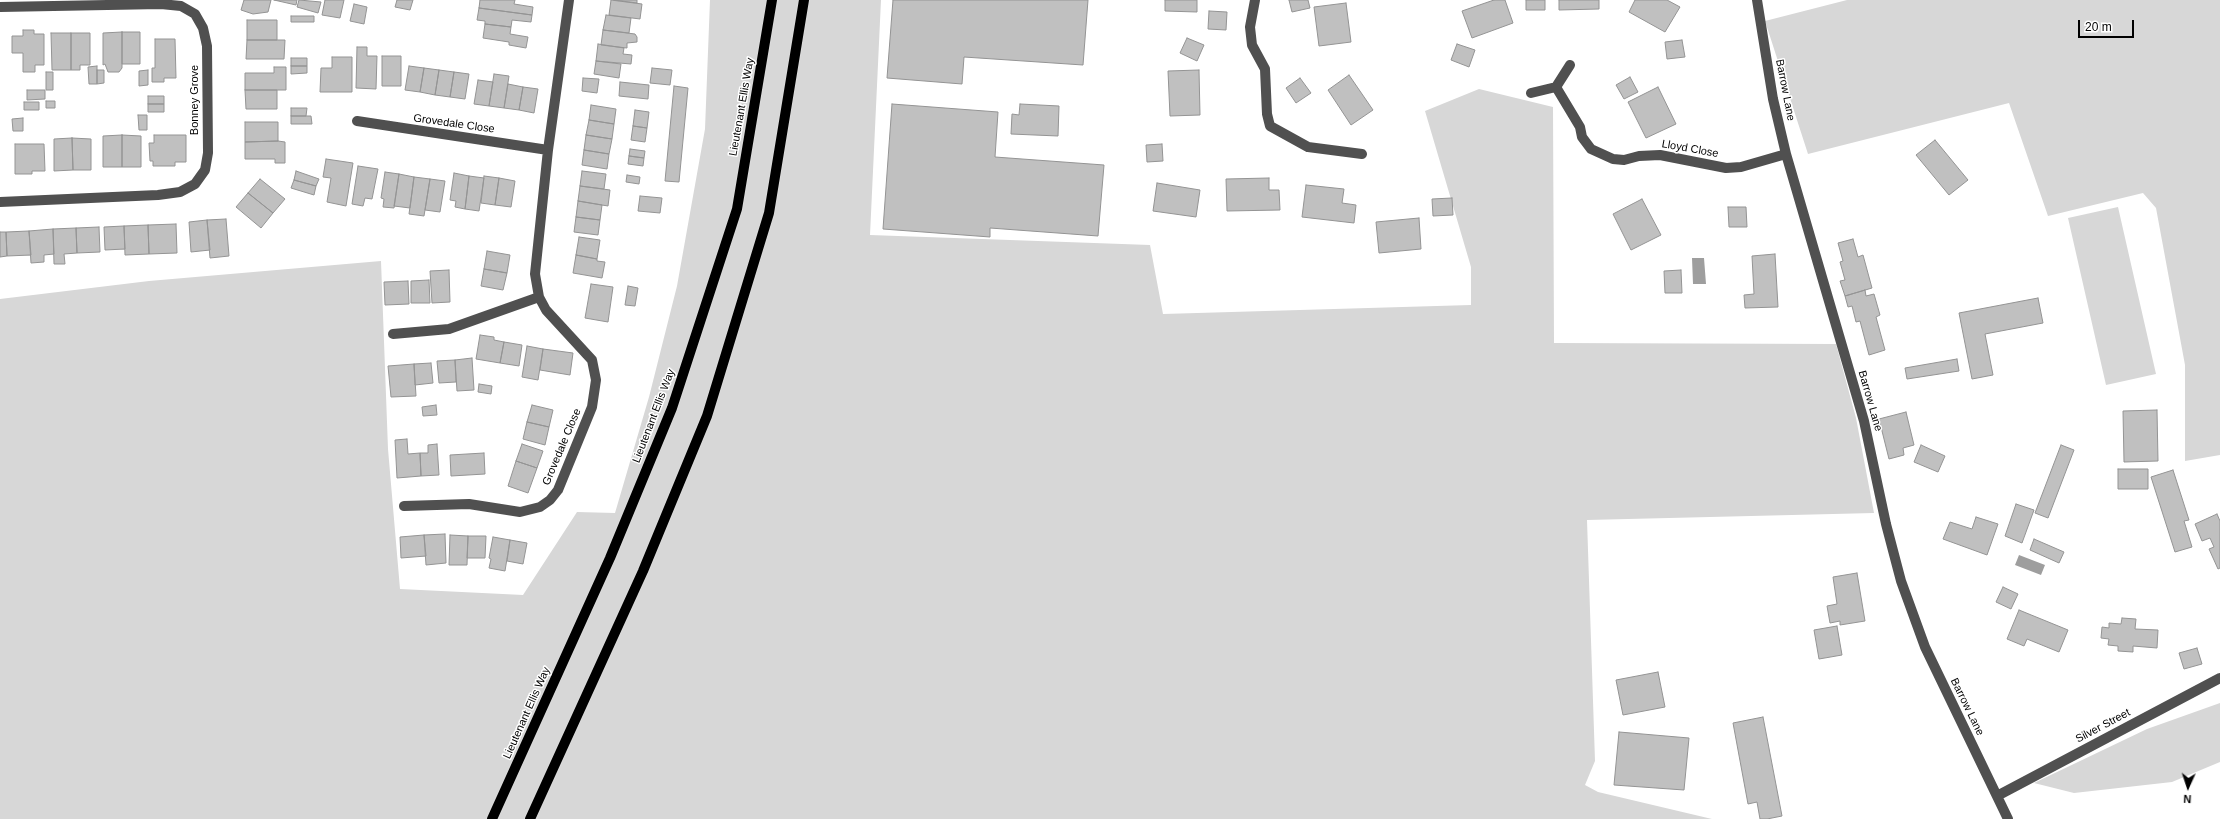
<!DOCTYPE html>
<style>
body{margin:0}
#map{position:relative;width:2220px;height:819px;overflow:hidden;background:#fff;font-family:Helvetica,sans-serif}
canvas{display:block}
.north{position:absolute;left:2168px;top:767px;width:40px;height:40px;-webkit-text-stroke:3px #fff;paint-order:stroke;rotate:183deg;font-size:11px;font-weight:700;line-height:16px;text-align:center;color:#000}
.north::after{content:'';display:block;margin:auto;width:14px;height:18px;background:#000;clip-path:polygon(50% 0,100% 100%,50% 72%,0 100%)}
.scale{position:absolute;left:2078px;top:20px;width:56px;height:18px;box-sizing:border-box;border:2px solid #000;border-top:0;padding-left:5px;font-size:12px;line-height:14px;white-space:nowrap;color:#000;-webkit-text-stroke:3px #fff;paint-order:stroke}
</style>
<div id="map">
<canvas width="2220" height="819"></canvas>
<div class="north">N</div>
<div class="scale">20 m</div>
</div>
<script>
const c = document.querySelector('canvas').getContext('2d');
c.lineJoin = 'round';
function fillPath(path, color) { c.fillStyle = color; c.fill(path, 'evenodd'); }
const poly = rows => new Path2D(rows.map(r => 'M' + r).join(''));
function strokePath(path, color, width, dash) { c.strokeStyle = color; c.lineWidth = width; c.lineCap = dash ? 'butt' : 'round'; c.setLineDash(dash || []); c.stroke(path); }
function drawText(font, color, halo, rows, align = 'center') {
  c.font = font + ' Helvetica,sans-serif'; c.lineWidth = 3; c.setLineDash([]); c.textBaseline = 'middle'; c.strokeStyle = halo; c.fillStyle = color; for (const [text, x, y, turn = 0] of rows) {
    c.save(); c.translate(x, y); c.rotate((+turn || 0) * Math.PI / 180); c.textAlign = isNaN(turn) ? turn : align; if (halo) c.strokeText(text, 0, 0); c.fillText(text, 0, 0); c.restore();
  }
}
fillPath(poly([
 [710,0,881,0,870,235,1150,245,1163,314,1471,305,1471,267,1425,111,1479,89,1553,107,1554,343,1836,344,1856,418,1874,513,1587,520,1595,761,1585,785,1598,792,1712,819,0,819,0,299,149,281,381,261,388,449,400,589,523,595,577,512,615,513,649,397,677,286,705,129],
 [1847,0,2220,0,2220,455,2185,461,2185,365,2156,208,2143,193,2048,216,2009,103,1808,154,1765,21],
 [2118,207,2156,374,2106,385,2068,218],
 [2220,703,2220,762,2172,782,2074,793,2034,783,2147,729]
]), '#d7d7d7');
fillPath(poly([
 [1692,258,1704,258,1706,284,1693,284],
 [2019,555,2045,565,2041,575,2015,565]
]), '#9e9e9e');
const building = poly([
 [244,0,271,0,268,12,253,14,241,10,244,0],
 [274,0,297,0,296,5,274,0],
 [299,0,321,2,318,13,297,7,299,0],
 [325,0,344,0,340,18,322,15,325,0],
 [397,0,413,0,410,10,395,7,397,0],
 [480,0,515,0,514,4,533,7,532,15,479,8,480,0],
 [611,0,642,4,640,19,609,15,611,0],
 [614,0,637,0,637,3,614,0],
 [893,0,1088,0,1083,65,964,57,962,84,887,78,893,0],
 [1165,0,1197,0,1197,12,1165,11,1165,0],
 [1289,0,1308,0,1310,8,1292,12,1289,0],
 [1494,0,1505,0,1513,23,1472,38,1462,11,1494,0],
 [1526,0,1545,0,1545,10,1526,10,1526,0],
 [1559,0,1599,0,1599,9,1559,10,1559,0],
 [1635,0,1667,0,1680,7,1665,32,1629,12,1635,0],
 [1346,3,1351,42,1319,46,1314,7,1346,3],
 [354,4,367,7,364,24,350,21,354,4],
 [479,8,532,15,531,22,512,20,511,27,485,24,485,21,477,20,479,8],
 [1209,11,1227,12,1226,30,1208,29,1209,11],
 [606,15,631,18,629,33,603,30,606,15],
 [291,16,314,16,314,22,291,22,291,16],
 [247,20,277,20,277,40,247,40,247,20],
 [485,24,511,27,510,34,528,37,526,48,509,45,509,42,483,38,485,24],
 [23,30,34,30,34,34,44,34,44,65,35,65,35,72,23,72,23,53,12,53,12,36,23,36,23,30],
 [603,30,635,34,637,37,637,42,627,43,627,48,601,45,603,30],
 [122,32,122,68,119,72,108,72,105,64,103,65,103,33,122,32],
 [122,32,140,32,140,64,122,64,122,32],
 [51,33,71,33,71,70,52,70,51,33],
 [71,33,90,33,90,65,80,65,80,70,71,70,71,33],
 [1187,38,1204,45,1197,61,1180,53,1187,38],
 [155,39,175,39,176,78,164,78,164,82,152,82,152,68,155,68,155,39],
 [247,40,285,40,284,59,246,59,247,40],
 [1682,40,1685,57,1667,59,1665,42,1682,40],
 [598,44,624,48,623,54,632,55,631,64,596,61,598,44],
 [1457,44,1475,50,1469,67,1451,60,1457,44],
 [357,47,367,47,367,56,377,56,376,89,356,88,357,47],
 [382,56,401,56,401,86,382,86,382,56],
 [332,57,352,57,352,92,320,92,321,68,332,68,332,57],
 [291,58,307,58,307,66,291,66,291,58],
 [596,61,621,64,619,78,594,74,596,61],
 [97,66,97,84,89,84,88,67,97,66],
 [291,66,307,66,307,73,291,74,291,66],
 [409,66,424,68,420,92,405,90,409,66],
 [274,67,286,67,286,90,245,90,245,73,274,73,274,67],
 [424,68,439,70,435,95,420,92,424,68],
 [652,68,672,70,670,85,650,83,652,68],
 [97,70,104,70,104,83,97,84,97,70],
 [148,70,148,85,139,86,139,71,148,70],
 [439,70,454,72,450,97,435,95,439,70],
 [1199,70,1200,115,1170,116,1168,71,1199,70],
 [46,72,53,72,53,90,46,90,46,72],
 [454,72,469,74,465,99,450,97,454,72],
 [494,74,509,76,504,108,489,106,494,74],
 [1349,75,1373,110,1351,125,1328,90,1349,75],
 [1630,77,1638,92,1624,99,1616,85,1630,77],
 [583,78,599,79,597,93,582,91,583,78],
 [1300,78,1311,93,1296,103,1286,88,1300,78],
 [478,80,493,82,489,106,474,104,478,80],
 [620,82,649,85,648,99,619,96,620,82],
 [508,84,523,87,519,110,504,108,508,84],
 [674,86,688,88,679,182,665,181,674,86],
 [523,87,538,89,534,113,519,110,523,87],
 [1658,87,1676,124,1646,138,1628,102,1658,87],
 [27,90,45,90,45,99,27,100,27,90],
 [245,90,277,90,277,109,246,109,245,90],
 [148,96,164,96,164,104,148,104,148,96],
 [46,101,55,101,55,108,46,108,46,101],
 [24,102,39,102,39,110,24,110,24,102],
 [148,104,164,104,164,112,148,112,148,104],
 [892,104,998,112,995,157,1104,165,1098,236,990,228,990,237,883,229,892,104],
 [1020,104,1059,106,1058,136,1011,134,1012,114,1019,115,1020,104],
 [591,105,616,109,614,124,589,120,591,105],
 [291,108,307,108,306,116,291,116,291,108],
 [635,110,649,112,647,128,633,126,635,110],
 [138,115,147,115,147,130,139,130,138,115],
 [291,116,311,116,312,124,291,124,291,116],
 [23,118,23,131,13,131,12,119,23,118],
 [589,120,614,124,612,139,586,135,589,120],
 [245,122,278,122,278,141,245,142,245,122],
 [633,126,647,128,645,142,631,140,633,126],
 [122,135,141,136,141,167,122,167,122,135],
 [122,135,122,167,103,167,103,136,122,135],
 [154,135,186,135,186,162,175,162,175,166,153,166,153,161,150,161,149,143,154,143,154,135],
 [586,135,612,139,609,154,584,150,586,135],
 [72,138,73,170,54,171,54,139,72,138],
 [72,138,91,139,91,170,73,170,72,138],
 [1935,140,1968,180,1949,195,1916,155,1935,140],
 [278,141,285,142,285,163,275,163,275,159,245,159,245,142,278,141],
 [15,144,44,144,45,171,32,171,32,174,15,174,15,144],
 [1162,144,1163,161,1147,162,1146,145,1162,144],
 [630,149,645,151,644,158,629,156,630,149],
 [584,150,609,154,607,169,582,165,584,150],
 [629,156,644,158,643,166,628,164,629,156],
 [326,159,353,163,346,206,327,202,331,178,323,177,326,159],
 [358,166,378,169,372,199,365,198,363,206,352,204,358,166],
 [296,171,319,179,316,186,294,180,296,171],
 [582,171,606,174,604,189,580,186,582,171],
 [385,172,399,174,394,208,383,207,384,199,381,198,385,172],
 [454,173,469,176,465,209,455,207,456,201,450,200,454,173],
 [399,174,414,177,410,208,394,206,399,174],
 [627,175,640,177,639,184,626,182,627,175],
 [469,176,484,178,479,211,465,209,469,176],
 [484,176,499,178,495,205,481,203,484,176],
 [414,177,430,179,424,216,409,214,414,177],
 [499,178,515,181,511,207,495,205,499,178],
 [1269,178,1269,190,1279,190,1280,210,1227,211,1226,179,1269,178],
 [260,179,285,199,273,213,248,193,260,179],
 [430,179,445,181,440,212,425,210,430,179],
 [294,180,316,186,314,195,291,188,294,180],
 [1157,183,1200,190,1196,217,1153,211,1157,183],
 [1306,185,1344,189,1342,203,1356,205,1354,223,1302,217,1306,185],
 [580,186,610,190,608,206,578,201,580,186],
 [248,193,273,213,261,228,236,207,248,193],
 [640,196,662,198,660,213,638,211,640,196],
 [1452,198,1453,215,1433,216,1432,199,1452,198],
 [1642,199,1661,235,1631,250,1613,214,1642,199],
 [578,201,602,205,600,220,576,217,578,201],
 [1728,207,1746,207,1747,227,1729,227,1728,207],
 [576,217,600,220,598,235,574,232,576,217],
 [1419,218,1421,249,1379,253,1376,222,1419,218],
 [226,219,229,256,210,258,207,220,226,219],
 [207,220,210,250,191,252,189,222,207,220],
 [176,224,177,253,149,254,148,225,176,224],
 [148,225,149,254,125,255,124,226,148,225],
 [124,226,125,249,105,250,104,227,124,226],
 [99,227,100,252,77,253,76,228,99,227],
 [76,228,77,253,64,254,65,264,54,264,53,229,76,228],
 [53,229,54,254,44,255,44,262,31,263,29,231,53,229],
 [29,231,31,255,7,256,6,232,29,231],
 [0,232,6,232,7,256,0,257,0,232],
 [579,237,600,240,597,259,576,255,579,237],
 [1853,239,1858,257,1863,255,1872,288,1845,296,1840,281,1845,280,1840,262,1843,261,1838,243,1853,239],
 [487,251,510,255,507,273,484,269,487,251],
 [1775,254,1778,307,1745,308,1744,295,1754,294,1752,256,1775,254],
 [576,255,597,259,597,261,605,262,602,278,573,273,576,255],
 [484,269,507,273,503,290,481,286,484,269],
 [449,270,450,302,432,303,430,271,449,270],
 [1681,270,1682,293,1665,293,1664,271,1681,270],
 [429,280,430,303,411,303,411,281,429,280],
 [408,281,409,304,385,305,384,282,408,281],
 [591,284,613,287,608,322,585,318,591,284],
 [628,286,638,288,635,306,625,305,628,286],
 [1865,290,1866,296,1874,294,1880,315,1876,317,1885,350,1869,355,1860,321,1856,322,1852,306,1848,307,1845,296,1865,290],
 [2038,298,2043,323,1985,334,1993,375,1972,379,1959,313,2038,298],
 [480,335,494,337,494,340,504,342,500,363,476,359,480,335],
 [504,342,522,345,519,366,500,363,504,342],
 [527,346,543,349,538,380,522,377,527,346],
 [543,349,573,353,570,375,540,370,543,349],
 [472,358,474,390,457,391,455,360,472,358],
 [1957,359,1959,371,1907,379,1905,368,1957,359],
 [455,360,456,382,439,383,437,361,455,360],
 [431,363,433,383,415,385,414,364,431,363],
 [414,364,416,396,391,397,388,366,414,364],
 [479,384,492,386,491,394,478,392,479,384],
 [436,405,437,415,423,416,422,407,436,405],
 [532,405,553,410,549,427,527,422,532,405],
 [2157,410,2158,461,2124,462,2123,411,2157,410],
 [1906,412,1914,445,1903,448,1904,455,1889,459,1879,419,1906,412],
 [527,422,549,427,545,445,523,439,527,422],
 [407,439,408,454,420,453,421,476,397,478,395,440,407,439],
 [437,444,439,475,421,476,420,453,428,453,428,445,437,444],
 [522,444,543,451,537,468,516,461,522,444],
 [1921,445,1945,456,1938,472,1914,462,1921,445],
 [2061,445,2074,450,2048,518,2035,513,2061,445],
 [484,453,485,474,451,476,450,455,484,453],
 [516,461,537,468,528,493,508,486,516,461],
 [2118,469,2148,469,2148,489,2118,489,2118,469],
 [2173,470,2189,520,2184,521,2192,547,2175,552,2151,477,2173,470],
 [2016,504,2034,510,2022,543,2005,536,2016,504],
 [2217,514,2220,521,2220,568,2218,569,2209,549,2214,547,2210,538,2202,541,2195,524,2217,514],
 [1976,517,1998,524,1987,555,1943,539,1950,522,1972,529,1976,517],
 [445,534,446,563,426,565,424,535,445,534],
 [424,535,426,556,401,558,400,537,424,535],
 [450,535,468,536,467,565,449,565,450,535],
 [468,536,486,536,485,558,467,558,468,536],
 [493,537,510,540,505,571,489,568,491,559,489,558,493,537],
 [2034,539,2064,552,2059,563,2030,550,2034,539],
 [510,540,527,543,523,564,507,561,510,540],
 [1857,573,1865,621,1840,625,1840,621,1830,623,1827,606,1837,604,1833,577,1857,573],
 [2003,587,2018,594,2011,609,1996,602,2003,587],
 [2019,610,2068,630,2059,652,2027,639,2024,646,2007,639,2019,610],
 [2122,618,2136,619,2135,629,2158,630,2157,648,2133,646,2133,652,2118,651,2118,646,2108,645,2109,639,2101,638,2102,627,2109,628,2109,623,2121,624,2122,618],
 [1837,626,1842,655,1819,659,1814,630,1837,626],
 [2197,648,2202,664,2184,669,2179,653,2197,648],
 [1658,672,1665,707,1623,715,1616,680,1658,672],
 [1763,717,1782,816,1767,819,1760,819,1757,802,1748,804,1733,723,1763,717],
 [1619,732,1689,738,1684,790,1614,785,1619,732]
]);
fillPath(building, '#c0c0c0');
strokePath(building, '#949494', 1);
const major = poly([
 [492,819,610,558,672,408,737,209,772,0],
 [530,819,643,571,707,416,769,213,804,0]
]);
strokePath(major, '#dbdbdb', 12);
strokePath(poly([
 [1255,0,1250,27,1252,45,1265,69,1267,114,1270,126,1308,147,1362,154],
 [1757,0,1773,99,1786,154,1864,421,1886,524,1901,581,1925,647,2008,819],
 [0,7,161,4,181,6,195,14,203,28,207,46,208,153,205,170,195,184,180,192,158,195,0,202],
 [1556,87,1580,127,1582,137,1591,149,1613,159,1624,160,1639,156,1660,155,1726,168,1741,167,1786,154],
 [1531,93,1556,87,1570,65],
 [357,121,548,150],
 [393,334,449,329,539,297],
 [404,506,469,504,520,512,540,507,550,500,558,490,592,407,596,380,592,360,546,310,539,297,535,274,548,150,569,0],
 [1997,796,2220,678]
]), '#505050', 10);
strokePath(major, '#000', 10);
drawText('11px', '#000', '#fff', [
 ["Barrow Lane",1785,90,79],
 ["Bonney Grove",195,100,-90],
 ["Lieutenant Ellis Way",742,107,-80],
 ["Grovedale Close",454,124,8],
 ["Lloyd Close",1690,149,10],
 ["Barrow Lane",1870,401,74],
 ["Lieutenant Ellis Way",654,416,-69],
 ["Grovedale Close",562,447,-67],
 ["Barrow Lane",1967,707,64],
 ["Lieutenant Ellis Way",527,713,-66],
 ["Silver Street",2103,726,-28]
]);
</script>
